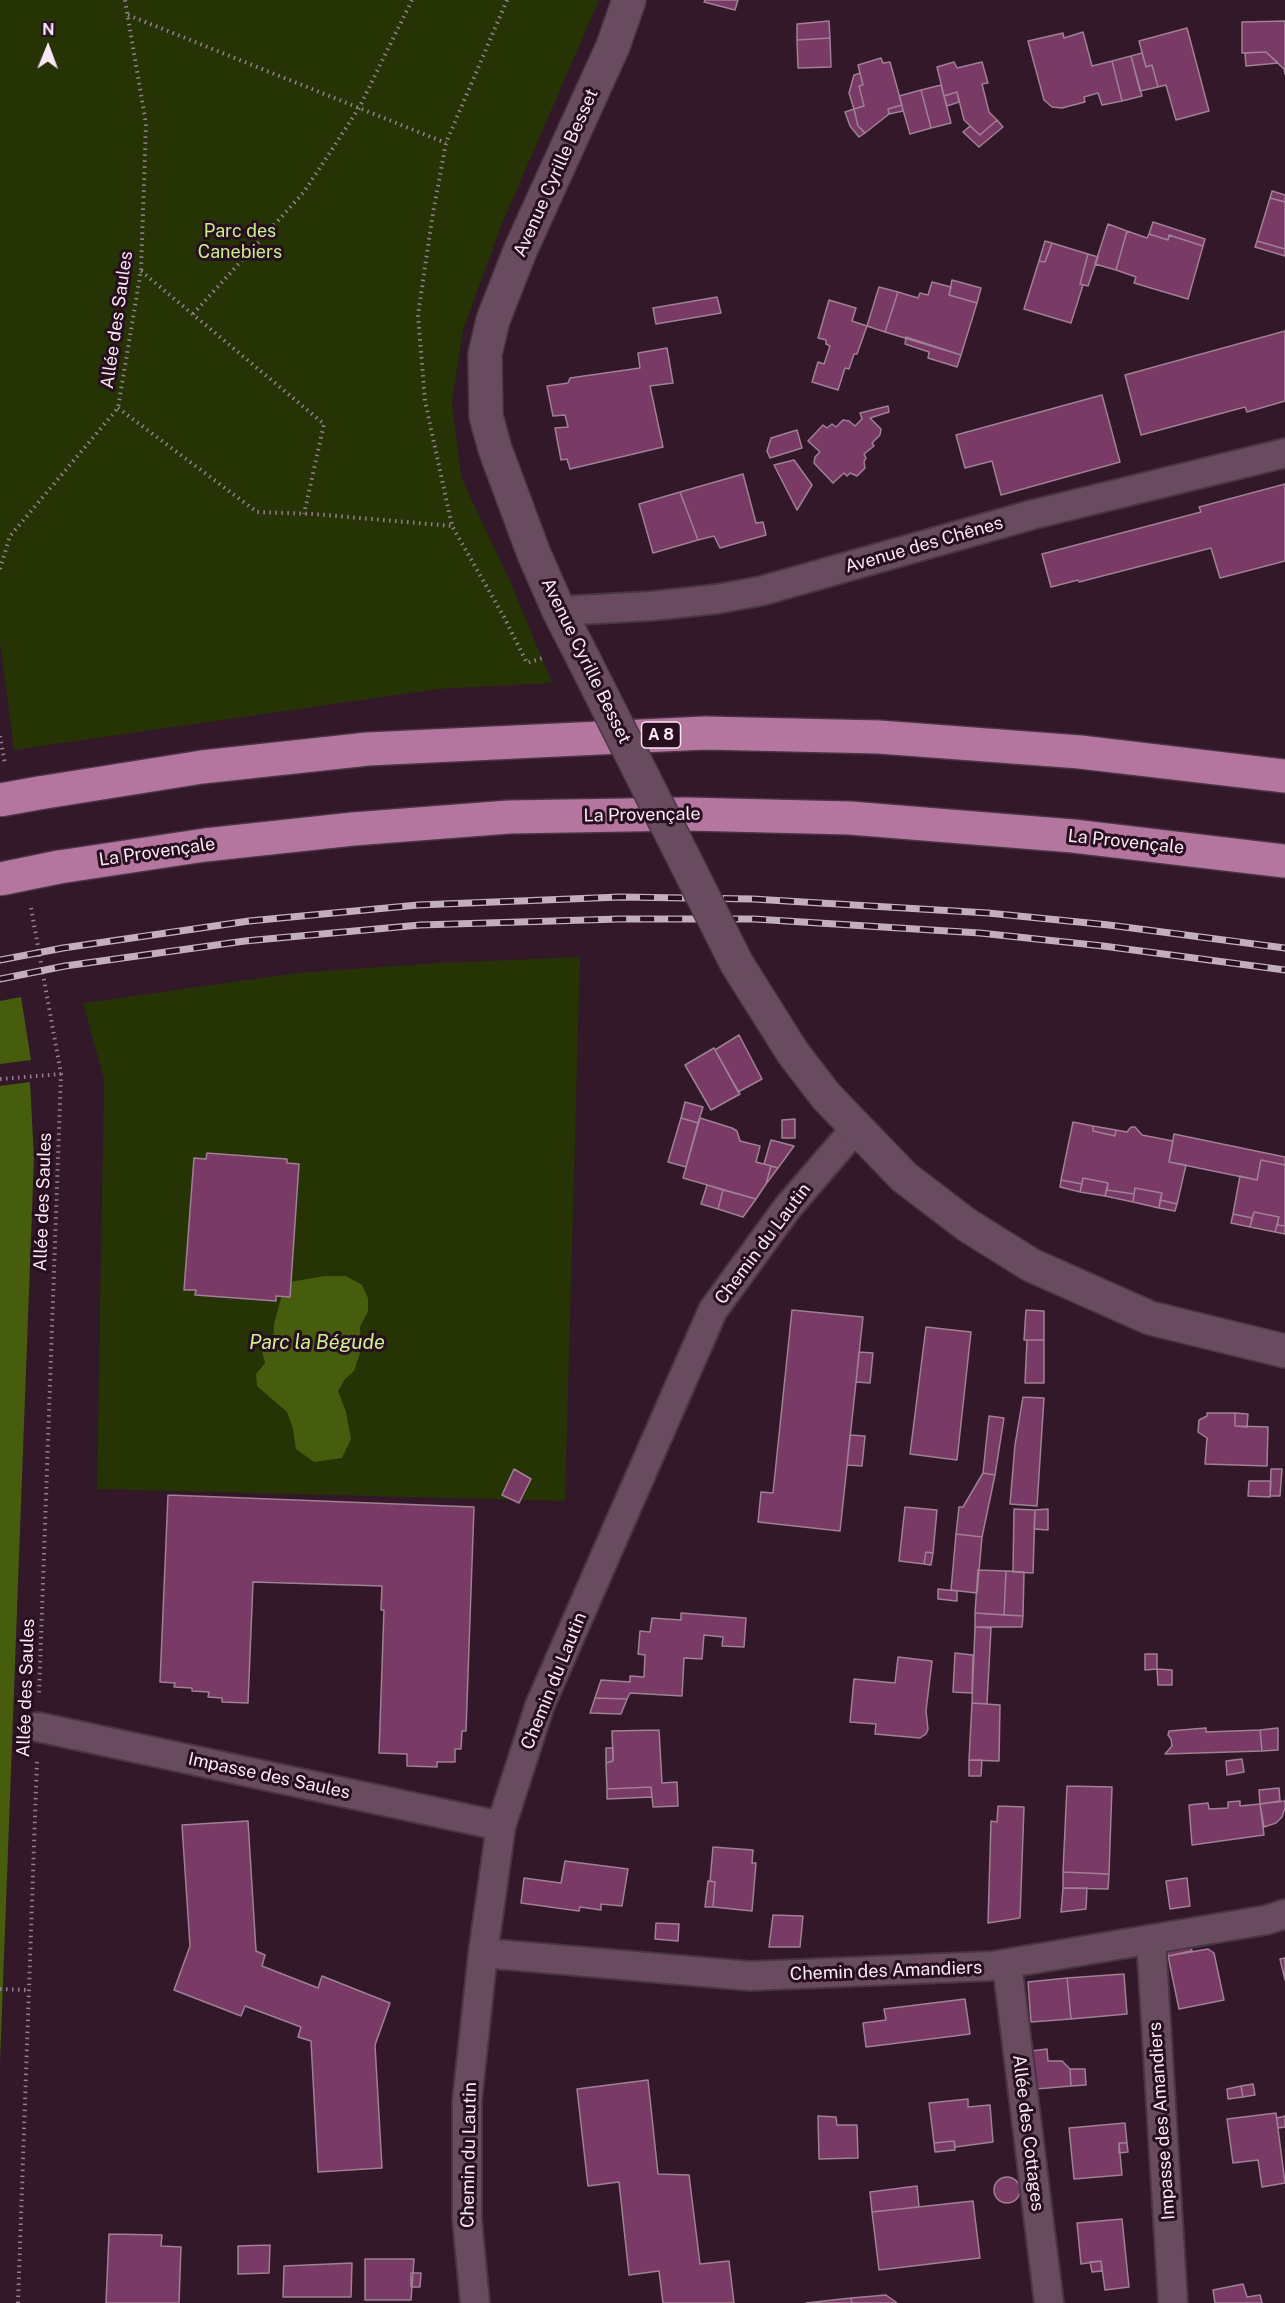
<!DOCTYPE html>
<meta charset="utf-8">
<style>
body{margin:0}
#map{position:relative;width:1285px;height:2303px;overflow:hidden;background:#321829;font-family:"Public Sans",sans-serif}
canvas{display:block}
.north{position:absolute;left:18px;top:18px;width:60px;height:60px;-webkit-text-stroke:4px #280f20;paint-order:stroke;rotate:1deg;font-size:16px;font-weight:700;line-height:24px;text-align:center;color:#fae8f3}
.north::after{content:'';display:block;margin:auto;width:21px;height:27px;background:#fae8f3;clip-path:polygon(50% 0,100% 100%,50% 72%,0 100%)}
</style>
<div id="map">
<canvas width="1285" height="2303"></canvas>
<div class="north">N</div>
</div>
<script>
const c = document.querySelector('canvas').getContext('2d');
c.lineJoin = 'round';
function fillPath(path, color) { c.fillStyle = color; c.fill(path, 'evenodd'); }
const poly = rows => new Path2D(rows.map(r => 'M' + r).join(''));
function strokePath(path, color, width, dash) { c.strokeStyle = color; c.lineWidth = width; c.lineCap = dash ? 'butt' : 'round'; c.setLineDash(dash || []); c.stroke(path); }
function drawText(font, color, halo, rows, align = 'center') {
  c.font = font + ' "Public Sans",sans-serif'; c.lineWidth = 6; c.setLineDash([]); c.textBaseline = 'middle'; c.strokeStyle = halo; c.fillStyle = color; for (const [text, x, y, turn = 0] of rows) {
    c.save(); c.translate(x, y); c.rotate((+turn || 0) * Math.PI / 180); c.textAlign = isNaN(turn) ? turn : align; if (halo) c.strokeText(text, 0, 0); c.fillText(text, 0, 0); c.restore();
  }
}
fillPath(poly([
 [0,0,599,0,502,224,463,330,452,402,461,477,514,590,552,683,438,689,14,750,0,642],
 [580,957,565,1501,97,1489,104,1079,83,1003,297,973,439,963]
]), '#253305');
fillPath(poly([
 [21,997,31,1060,0,1064,0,1001],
 [30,1082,34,1158,0,2063,0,1086],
 [325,1276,346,1276,362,1285,368,1298,368,1311,360,1327,361,1350,354,1371,345,1379,338,1391,346,1412,351,1439,342,1458,314,1462,296,1449,293,1429,287,1412,257,1386,256,1374,265,1363,261,1347,273,1345,274,1324,282,1295,290,1282]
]), '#465d0e');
const building = poly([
 [705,0,738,0,735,10,704,2,705,0],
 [829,21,830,38,797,40,797,24,829,21],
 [1285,21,1285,74,1284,69,1266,52,1242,53,1242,22,1285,21],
 [1187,28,1209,111,1176,120,1166,85,1158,87,1152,65,1146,67,1139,41,1187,28],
 [1083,32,1092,66,1112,61,1122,101,1102,105,1098,93,1084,97,1085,102,1062,108,1052,107,1044,100,1028,41,1063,33,1064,38,1083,32],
 [830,38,831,67,798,68,797,40,830,38],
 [1266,52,1278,63,1246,66,1245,53,1266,52],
 [1142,53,1146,67,1152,65,1158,87,1140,91,1131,56,1142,53],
 [1131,56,1142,96,1122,101,1112,61,1131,56],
 [881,58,883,63,890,62,902,105,888,109,889,114,865,133,858,126,854,109,864,106,859,86,863,85,858,65,881,58],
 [954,62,957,68,982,62,988,83,982,84,989,112,997,120,980,135,964,120,957,92,944,96,937,67,954,62],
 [860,73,863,85,859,86,864,106,854,109,849,93,854,75,860,73],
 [941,85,951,123,931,128,921,90,941,85],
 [921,90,931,128,910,134,899,96,921,90],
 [957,92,959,102,947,106,944,96,957,92],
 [902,105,903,111,889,114,888,109,902,105],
 [854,109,858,126,865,133,859,137,850,126,845,112,854,109],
 [997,120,1003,127,979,147,963,132,970,126,980,135,997,120],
 [1272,191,1285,195,1285,202,1270,198,1272,191],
 [1270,198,1285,202,1285,249,1257,241,1270,198],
 [1153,222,1205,239,1203,246,1169,235,1168,240,1149,234,1153,222],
 [1108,224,1127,231,1116,270,1095,264,1108,224],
 [1127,231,1147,238,1149,234,1168,240,1169,235,1203,246,1188,299,1134,283,1136,277,1116,270,1127,231],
 [1045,241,1052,243,1045,262,1039,261,1045,241],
 [1257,241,1285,249,1285,256,1255,247,1257,241],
 [1052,243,1088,254,1080,284,1083,285,1071,323,1024,309,1039,261,1045,262,1052,243],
 [1088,254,1098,257,1088,286,1080,284,1088,254],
 [952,280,981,288,977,303,949,295,952,280],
 [932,282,951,287,949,295,977,303,961,355,885,332,898,292,918,298,920,293,928,295,932,282],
 [879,287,898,292,885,332,867,326,879,287],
 [717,297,721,313,656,324,653,308,717,297],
 [829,300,856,308,852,321,867,326,857,354,854,354,849,369,845,368,838,390,812,382,818,362,824,364,830,346,826,344,826,340,818,338,829,300],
 [1285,331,1285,401,1247,412,1245,407,1141,435,1125,375,1285,331],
 [906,337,961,355,957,367,928,358,929,352,905,344,906,337],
 [667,348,673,383,650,386,663,447,570,469,567,459,561,460,555,428,568,427,565,415,553,416,547,386,568,383,570,378,640,368,638,353,667,348],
 [1102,395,1120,462,1001,495,992,461,965,468,956,435,1102,395],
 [888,406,889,412,870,418,881,429,880,435,872,443,874,446,864,454,866,458,864,462,865,468,857,476,850,473,847,476,844,473,833,483,814,463,815,457,820,452,808,441,823,425,827,428,832,424,836,427,843,420,849,421,855,426,862,419,860,413,888,406],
 [797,430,802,448,770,458,767,451,771,438,797,430],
 [794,460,812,485,797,510,774,465,794,460],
 [743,474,756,523,763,522,766,535,720,548,714,536,698,540,680,492,743,474],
 [1285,484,1285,561,1220,578,1211,548,1079,582,1078,580,1051,587,1042,554,1201,512,1199,507,1285,484],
 [680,492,698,540,653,553,639,504,680,492],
 [739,1035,762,1079,738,1092,715,1050,739,1035],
 [714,1048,740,1094,711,1110,685,1065,714,1048],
 [685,1102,703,1107,698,1123,681,1118,685,1102],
 [681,1118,698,1123,686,1167,668,1162,681,1118],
 [700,1118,732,1128,737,1131,740,1141,760,1146,756,1162,771,1166,766,1184,756,1199,683,1178,700,1118],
 [795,1119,795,1138,782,1138,782,1120,795,1119],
 [1073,1122,1093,1126,1093,1131,1115,1136,1116,1130,1127,1132,1131,1127,1135,1127,1142,1135,1173,1141,1169,1162,1186,1165,1177,1204,1160,1200,1162,1193,1135,1188,1134,1194,1107,1190,1108,1183,1083,1178,1082,1184,1061,1180,1073,1122],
 [1093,1126,1116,1130,1115,1136,1093,1131,1093,1126],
 [1174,1134,1285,1157,1285,1165,1261,1160,1257,1180,1169,1162,1174,1134],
 [771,1140,794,1146,778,1168,764,1164,771,1140],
 [207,1153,287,1159,287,1163,299,1164,290,1297,276,1296,276,1301,195,1295,196,1290,184,1290,194,1158,206,1159,207,1153],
 [1261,1160,1285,1165,1285,1226,1277,1225,1279,1217,1254,1212,1252,1218,1233,1214,1240,1176,1257,1180,1261,1160],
 [771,1166,778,1168,766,1184,771,1166],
 [1083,1178,1108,1183,1105,1196,1080,1192,1083,1178],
 [1061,1180,1082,1184,1080,1192,1060,1187,1061,1180],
 [707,1185,723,1190,718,1209,701,1204,707,1185],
 [1135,1188,1162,1193,1159,1208,1133,1202,1135,1188],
 [723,1190,756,1199,743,1217,718,1209,723,1190],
 [1107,1190,1134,1194,1133,1202,1105,1196,1107,1190],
 [1160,1200,1177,1204,1175,1211,1159,1208,1160,1200],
 [1254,1212,1279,1217,1275,1232,1250,1227,1254,1212],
 [1233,1214,1252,1218,1250,1227,1231,1223,1233,1214],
 [1277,1225,1285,1226,1285,1234,1275,1232,1277,1225],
 [792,1310,863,1317,840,1531,758,1522,761,1492,773,1493,792,1310],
 [1026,1310,1044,1311,1044,1340,1024,1340,1026,1310],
 [926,1327,971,1332,957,1460,910,1454,926,1327],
 [1027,1340,1044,1340,1044,1383,1025,1383,1027,1340],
 [859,1352,873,1353,870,1383,856,1382,859,1352],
 [1023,1397,1044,1398,1037,1506,1010,1504,1015,1445,1023,1397],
 [1207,1413,1235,1413,1235,1426,1268,1427,1267,1466,1205,1464,1207,1438,1198,1432,1199,1420,1207,1416,1207,1413],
 [1235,1413,1248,1414,1247,1427,1235,1426,1235,1413],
 [989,1416,1004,1418,995,1475,983,1473,989,1416],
 [850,1435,865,1436,862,1466,847,1465,850,1435],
 [514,1469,531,1479,519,1503,502,1495,514,1469],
 [1271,1469,1282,1469,1280,1496,1270,1496,1271,1469],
 [983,1473,995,1475,982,1537,956,1534,959,1507,963,1507,983,1473],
 [1249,1481,1271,1481,1270,1497,1248,1496,1249,1481],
 [168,1495,474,1507,466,1731,462,1731,461,1749,455,1749,455,1762,437,1762,437,1767,407,1766,407,1754,379,1753,384,1610,381,1610,382,1586,253,1582,248,1703,222,1702,222,1698,208,1697,209,1692,192,1691,192,1688,174,1687,175,1683,160,1682,168,1495],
 [905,1507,937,1510,933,1553,926,1552,924,1564,899,1561,905,1507],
 [1014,1509,1035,1510,1033,1573,1013,1572,1014,1509],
 [1048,1509,1048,1530,1034,1529,1035,1510,1048,1509],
 [956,1534,982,1537,977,1593,951,1590,956,1534],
 [926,1552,933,1553,931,1565,924,1564,926,1552],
 [978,1570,1006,1571,1004,1615,975,1613,978,1570],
 [1006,1571,1024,1572,1023,1616,1004,1615,1006,1571],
 [938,1589,957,1591,957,1601,938,1599,938,1589],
 [681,1613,746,1618,744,1647,722,1646,723,1637,704,1635,702,1659,684,1658,682,1696,630,1693,627,1699,595,1698,601,1680,630,1682,630,1676,644,1677,645,1655,638,1654,640,1631,650,1632,652,1618,681,1620,681,1613],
 [975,1613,1023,1616,1022,1627,975,1627,975,1613],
 [975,1627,991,1628,987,1704,972,1703,975,1627],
 [955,1653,973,1655,972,1693,953,1692,955,1653],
 [1145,1654,1157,1654,1157,1669,1145,1670,1145,1654],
 [898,1657,932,1661,926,1711,928,1729,926,1734,920,1738,875,1734,876,1724,850,1722,854,1679,895,1683,898,1657],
 [1157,1669,1172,1670,1172,1685,1158,1685,1157,1669],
 [595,1698,627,1699,621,1714,590,1713,595,1698],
 [972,1703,1000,1705,999,1761,969,1760,972,1703],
 [1206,1728,1206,1732,1260,1730,1262,1751,1165,1754,1172,1746,1171,1739,1168,1735,1169,1731,1206,1728],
 [1278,1728,1278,1750,1262,1751,1260,1730,1278,1728],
 [659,1730,662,1783,677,1782,678,1806,653,1807,651,1787,607,1789,606,1763,613,1761,612,1731,659,1730],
 [606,1748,613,1748,613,1761,606,1763,606,1748],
 [1242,1759,1244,1772,1227,1775,1226,1761,1242,1759],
 [969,1760,982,1760,981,1776,969,1776,969,1760],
 [1067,1786,1112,1787,1109,1874,1063,1872,1067,1786],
 [651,1787,652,1797,607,1799,607,1789,651,1787],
 [1279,1788,1280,1801,1260,1804,1259,1790,1279,1788],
 [1240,1801,1240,1806,1260,1804,1264,1835,1192,1845,1189,1805,1208,1803,1209,1809,1228,1808,1228,1802,1240,1801],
 [1285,1801,1285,1808,1282,1817,1276,1823,1264,1827,1260,1804,1285,1801],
 [998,1806,1024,1807,1020,1918,988,1923,991,1821,997,1822,998,1806],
 [248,1821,256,1951,265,1955,262,1966,318,1988,322,1976,390,2003,375,2045,382,2168,318,2172,311,2041,298,2037,301,2027,245,2006,241,2016,174,1990,190,1946,182,1825,248,1821],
 [713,1847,753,1850,752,1863,756,1863,752,1911,713,1907,715,1882,710,1881,713,1847],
 [565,1861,628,1869,622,1906,601,1904,601,1910,580,1907,579,1911,521,1903,524,1878,561,1883,565,1861],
 [1063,1872,1109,1874,1108,1889,1063,1888,1063,1872],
 [1187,1878,1190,1906,1170,1909,1166,1881,1187,1878],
 [708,1881,715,1882,713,1907,705,1907,708,1881],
 [1063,1888,1087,1888,1086,1909,1061,1912,1063,1888],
 [773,1915,803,1916,800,1947,769,1947,773,1915],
 [656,1923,679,1924,678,1941,655,1939,656,1923],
 [1190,1944,1192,1951,1168,1956,1167,1947,1190,1944],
 [1208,1949,1214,1953,1224,2000,1179,2009,1168,1956,1208,1949],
 [1285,1958,1285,1980,1280,1959,1285,1958],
 [1124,1974,1127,2014,1071,2019,1067,1978,1124,1974],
 [1067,1978,1071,2019,1031,2022,1028,1982,1067,1978],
 [965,1999,970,2034,866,2047,863,2023,886,2020,884,2009,965,1999],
 [1047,2049,1048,2061,1062,2061,1070,2069,1071,2086,1036,2089,1031,2051,1047,2049],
 [1070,2069,1085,2069,1086,2085,1071,2086,1070,2069],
 [648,2080,658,2174,689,2175,700,2264,729,2261,734,2303,663,2303,659,2271,629,2275,619,2182,588,2186,577,2089,648,2080],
 [1253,2084,1255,2095,1243,2097,1241,2086,1253,2084],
 [1241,2086,1243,2097,1228,2099,1227,2089,1241,2086],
 [968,2099,968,2107,990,2105,993,2142,955,2147,954,2141,934,2143,929,2103,968,2099],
 [1276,2113,1285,2183,1262,2187,1258,2160,1233,2163,1227,2119,1276,2113],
 [818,2116,836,2117,837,2125,857,2125,858,2158,819,2159,818,2116],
 [1285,2116,1285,2127,1278,2128,1277,2118,1285,2116],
 [1125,2123,1127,2143,1119,2143,1122,2175,1074,2179,1069,2128,1125,2123],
 [954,2141,955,2150,935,2152,934,2143,954,2141],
 [1119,2143,1127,2143,1128,2152,1119,2153,1119,2143],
 '994 2190a13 13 0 1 1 26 0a13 13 0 1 1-26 0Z',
 [917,2186,919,2207,872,2212,870,2192,917,2186],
 [973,2201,980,2258,879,2270,872,2212,973,2201],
 [1122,2219,1129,2287,1105,2290,1101,2261,1081,2264,1077,2223,1122,2219],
 [109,2234,162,2235,161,2246,181,2247,179,2303,106,2303,109,2234],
 [270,2245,269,2273,238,2274,238,2246,270,2245],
 [365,2259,414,2259,411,2300,365,2300,365,2259],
 [1101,2261,1102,2271,1092,2272,1090,2262,1101,2261],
 [352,2263,351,2297,283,2297,284,2266,352,2263],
 [411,2273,421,2273,420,2287,411,2287,411,2273],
 [1243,2284,1247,2297,1260,2295,1262,2303,1215,2303,1213,2290,1243,2284],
 [886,2295,897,2303,852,2303,851,2298,886,2295],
 [851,2298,852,2303,806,2303,851,2298]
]);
fillPath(building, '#793a65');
strokePath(building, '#a08094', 1.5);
const street = poly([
 [559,611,651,606,717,599,761,591,1031,515,1285,453],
 [38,1727,501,1826],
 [1151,1940,1173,2303],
 [483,1953,750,1976,992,1966,1266,1920,1285,1914],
 [1007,1964,1049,2303],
 [475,2303,467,2219,467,2101,483,1953,501,1826,540,1705,713,1310,788,1207,855,1129]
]);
const secondary = poly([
 [583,658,559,611,534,554,495,449,486,416,485,354,493,320,520,251,613,46,629,0],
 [737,964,793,1053,826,1096,904,1177,967,1225,1031,1265,1150,1318,1285,1351]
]);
const highway = poly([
 [39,793,202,767,368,749,705,733,879,737,1080,752,1285,776],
 [59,867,205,845,353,829,509,817,686,814,850,818,1073,836,1285,861]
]);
strokePath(street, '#4a3544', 32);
strokePath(secondary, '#4a3544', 36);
strokePath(highway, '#4a3544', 36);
strokePath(poly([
 [507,0,446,143,432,219,418,315,425,401,452,526,504,617,527,663,543,658],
 [128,15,446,143],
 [141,271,324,424,304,514],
 [193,314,304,192,359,108,412,0],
 [118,408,257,512,314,514,452,526],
 [0,569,10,536,118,408,141,270,146,124,125,0],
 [0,736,5,764],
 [31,908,61,1074,39,1695],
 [0,1079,61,1074],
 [0,1989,28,1990],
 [18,2303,37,1760]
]), '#96808e', 4, [1.5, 4.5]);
strokePath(street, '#684b5e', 28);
strokePath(secondary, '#684b5e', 33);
strokePath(highway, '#b4759e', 33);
const rail = poly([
 [0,960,63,948,249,921,418,905,620,897,753,899,988,913,1109,925,1285,948],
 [0,979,65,966,245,941,420,925,619,919,754,919,980,933,1103,946,1285,970]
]);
strokePath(rail, '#c3afbb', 7);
strokePath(rail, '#280f20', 4.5, [14]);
const secondaryBridge = poly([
 [583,658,737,964]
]);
const highwayBridge = poly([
 [0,800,39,793],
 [0,879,59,867]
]);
strokePath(secondaryBridge, '#4a3544', 36, []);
strokePath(highwayBridge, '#4a3544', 36, []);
strokePath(secondaryBridge, '#684b5e', 33);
strokePath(highwayBridge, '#b4759e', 33);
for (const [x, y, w] of [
 [661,735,39]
]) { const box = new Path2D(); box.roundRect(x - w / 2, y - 13, w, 26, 4.5); c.fillStyle = '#280f20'; c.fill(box); strokePath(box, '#fae8f3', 1.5); }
drawText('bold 16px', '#fae8f3', null, [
 ["A 8",661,735]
]);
drawText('18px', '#fae8f3', '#280f20', [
 ["Avenue Cyrille Besset",556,173,-66],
 ["Allée des Saules",117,320,-82],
 ["Avenue des Chênes",924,545,-16],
 ["Avenue Cyrille Besset",586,661,64],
 ["La Provençale",642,815,-1],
 ["La Provençale",1126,842,6],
 ["La Provençale",157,852,-8],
 ["Allée des Saules",43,1202,-88],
 ["Chemin du Lautin",763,1244,-53],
 ["Chemin du Lautin",554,1681,-68],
 ["Allée des Saules",26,1688,-88],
 ["Impasse des Saules",269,1776,12],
 ["Chemin des Amandiers",886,1971,-2],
 ["Impasse des Amandiers",1162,2121,-94],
 ["Allée des Cottages",1028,2133,83],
 ["Chemin du Lautin",469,2155,-89]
]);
drawText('18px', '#caef8a', '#280f20', [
 ["Parc des",240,231],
 ["Canebiers",240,252]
]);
drawText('italic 20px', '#cef38e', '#280f20', [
 ["Parc la Bégude",317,1343]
]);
</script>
